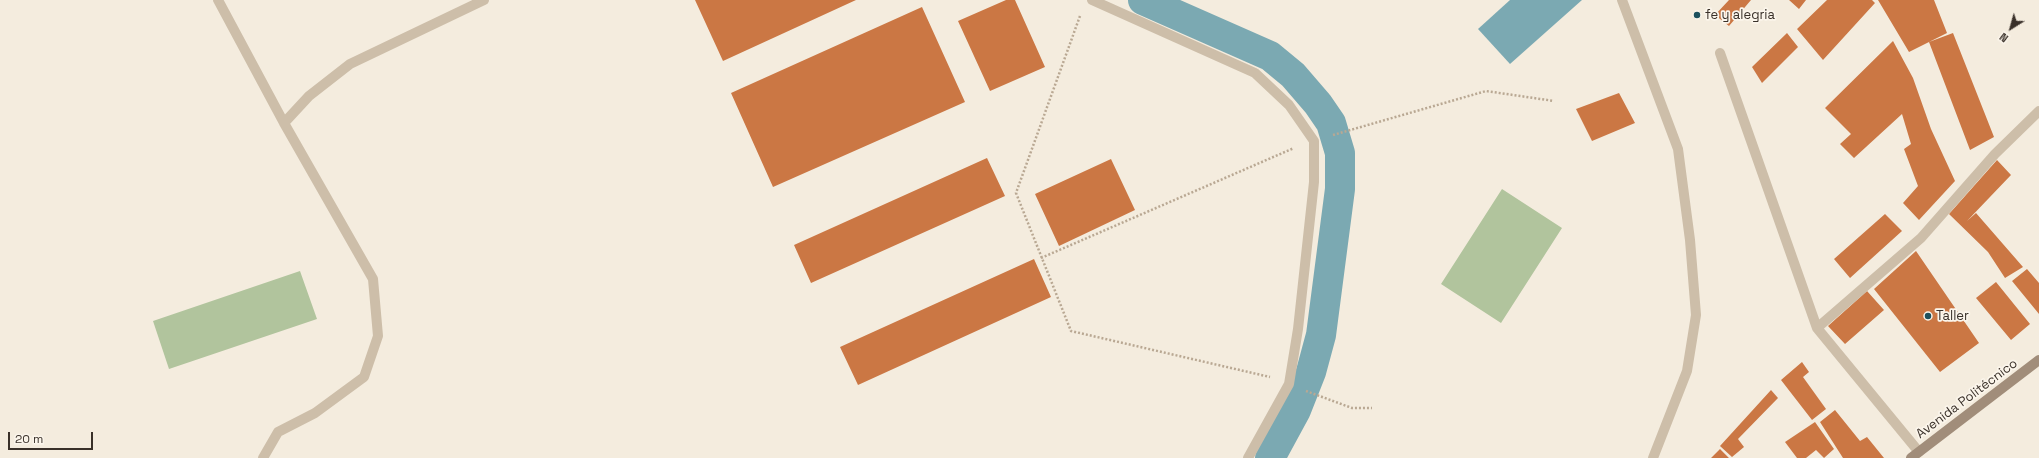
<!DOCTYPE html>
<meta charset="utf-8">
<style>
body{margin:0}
#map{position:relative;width:2039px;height:458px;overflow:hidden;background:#f4ecde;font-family:"Space Grotesk",sans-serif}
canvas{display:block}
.north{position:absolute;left:1991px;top:8px;width:40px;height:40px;-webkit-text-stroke:3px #fbf5eb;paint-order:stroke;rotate:217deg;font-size:11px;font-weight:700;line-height:16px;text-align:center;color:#393029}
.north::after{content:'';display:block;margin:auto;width:14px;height:18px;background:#393029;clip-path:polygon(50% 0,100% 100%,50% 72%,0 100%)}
.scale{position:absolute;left:8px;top:432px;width:85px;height:18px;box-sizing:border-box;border:2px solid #393029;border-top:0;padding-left:5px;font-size:12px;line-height:14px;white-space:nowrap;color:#393029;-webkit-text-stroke:3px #fbf5eb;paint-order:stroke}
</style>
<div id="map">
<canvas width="2039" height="458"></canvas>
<div class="north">N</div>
<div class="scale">20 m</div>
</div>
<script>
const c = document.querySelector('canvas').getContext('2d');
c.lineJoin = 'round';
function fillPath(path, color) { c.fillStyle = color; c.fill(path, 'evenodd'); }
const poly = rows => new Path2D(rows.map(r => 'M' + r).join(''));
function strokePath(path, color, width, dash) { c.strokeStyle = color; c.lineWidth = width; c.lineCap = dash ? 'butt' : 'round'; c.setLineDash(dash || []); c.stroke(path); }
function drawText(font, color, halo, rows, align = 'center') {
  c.font = font + ' "Space Grotesk",sans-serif'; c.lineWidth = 3.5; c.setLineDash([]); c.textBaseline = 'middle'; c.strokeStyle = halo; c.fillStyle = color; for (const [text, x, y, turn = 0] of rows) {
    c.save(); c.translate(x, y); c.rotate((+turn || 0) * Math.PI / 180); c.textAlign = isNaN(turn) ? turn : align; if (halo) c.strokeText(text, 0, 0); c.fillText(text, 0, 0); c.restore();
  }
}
fillPath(poly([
 [1502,189,1562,228,1501,323,1441,284],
 [300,271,317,319,169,369,153,321]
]), '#b1c49d');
fillPath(poly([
 [1510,0,1582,0,1510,64,1478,29]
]), '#7ba9b2');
strokePath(poly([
 [1143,0,1270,56,1293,75,1318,104,1331,123,1340,153,1340,189,1321,335,1311,372,1296,410,1270,458]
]), '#7ba9b2', 30);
fillPath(poly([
 [695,0,856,0,723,61],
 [1006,0,1015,0,1045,67,990,91,958,21],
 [1729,0,1751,0,1729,26,1715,15],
 [1789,0,1806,0,1799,9],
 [1827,0,1872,0,1875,3,1823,60,1797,29],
 [1878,0,1934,0,1947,33,1929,42,1953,33,1994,137,1970,150,1929,42,1909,52],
 [922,7,965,102,773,187,731,93],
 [1787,33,1798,47,1762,83,1752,67],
 [1893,41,1913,78,1931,129,1955,181,1919,220,1903,203,1918,186,1904,149,1911,144,1902,114,1854,158,1840,144,1851,134,1825,108],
 [1619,93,1635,123,1592,141,1576,109],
 [987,158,1005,196,811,283,794,245],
 [1111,159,1135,210,1059,246,1035,194],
 [1997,160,2011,175,1967,221,1976,213,2023,267,2005,278,1988,252,1949,214],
 [1885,214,1902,231,1850,278,1834,259],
 [1916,251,1979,343,1940,372,1874,289],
 [1034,259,1051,297,858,385,840,347],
 [2027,269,2039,283,2039,314,2012,281],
 [1996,282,2030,324,2011,340,1976,298],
 [1867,291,1884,310,1845,344,1828,326],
 [1802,362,1809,372,1803,377,1826,409,1812,420,1781,380],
 [1771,390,1778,398,1738,439,1744,447,1732,457,1720,446],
 [1835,410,1860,441,1867,437,1884,458,1843,458,1820,422],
 [1815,422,1834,449,1824,458,1816,450,1806,458,1797,458,1785,442],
 [1720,449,1729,458,1711,458]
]), '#cb7744');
strokePath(poly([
 [1080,16,1016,193,1071,331,1270,377],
 [1333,135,1486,91,1554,101],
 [1041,258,1294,148],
 [1306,391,1352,408,1372,408]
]), '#b9a893', 2.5, [2, 2]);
strokePath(poly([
 [218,0,284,123,373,279,378,336,364,377,315,413,278,432,263,458],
 [1092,0,1255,73,1289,105,1314,141,1314,182,1298,329,1289,384,1248,458],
 [1622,0,1678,149,1690,240,1696,315,1687,371,1653,458],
 [284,123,309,96,350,64,484,0]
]), '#cdbea9', 10);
strokePath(poly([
 [1720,53,1817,328,1919,452],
 [1817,328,1921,238,1995,154,2039,111]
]), '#cdbea9', 10);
strokePath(poly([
 [1911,458,2039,360]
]), '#a18d7a', 10);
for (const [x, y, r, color] of [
 [1697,15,4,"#1c505d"],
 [1928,316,4,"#1c505d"]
]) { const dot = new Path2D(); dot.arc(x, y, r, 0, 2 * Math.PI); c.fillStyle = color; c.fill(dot); strokePath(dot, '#fbf5eb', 1.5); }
drawText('13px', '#393029', '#fbf5eb', [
 ["fe y alegria",1705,15],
 ["Taller",1936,316]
], 'left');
drawText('13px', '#393029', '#fbf5eb', [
 ["Avenida Politécnico",1967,399,-37]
]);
</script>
